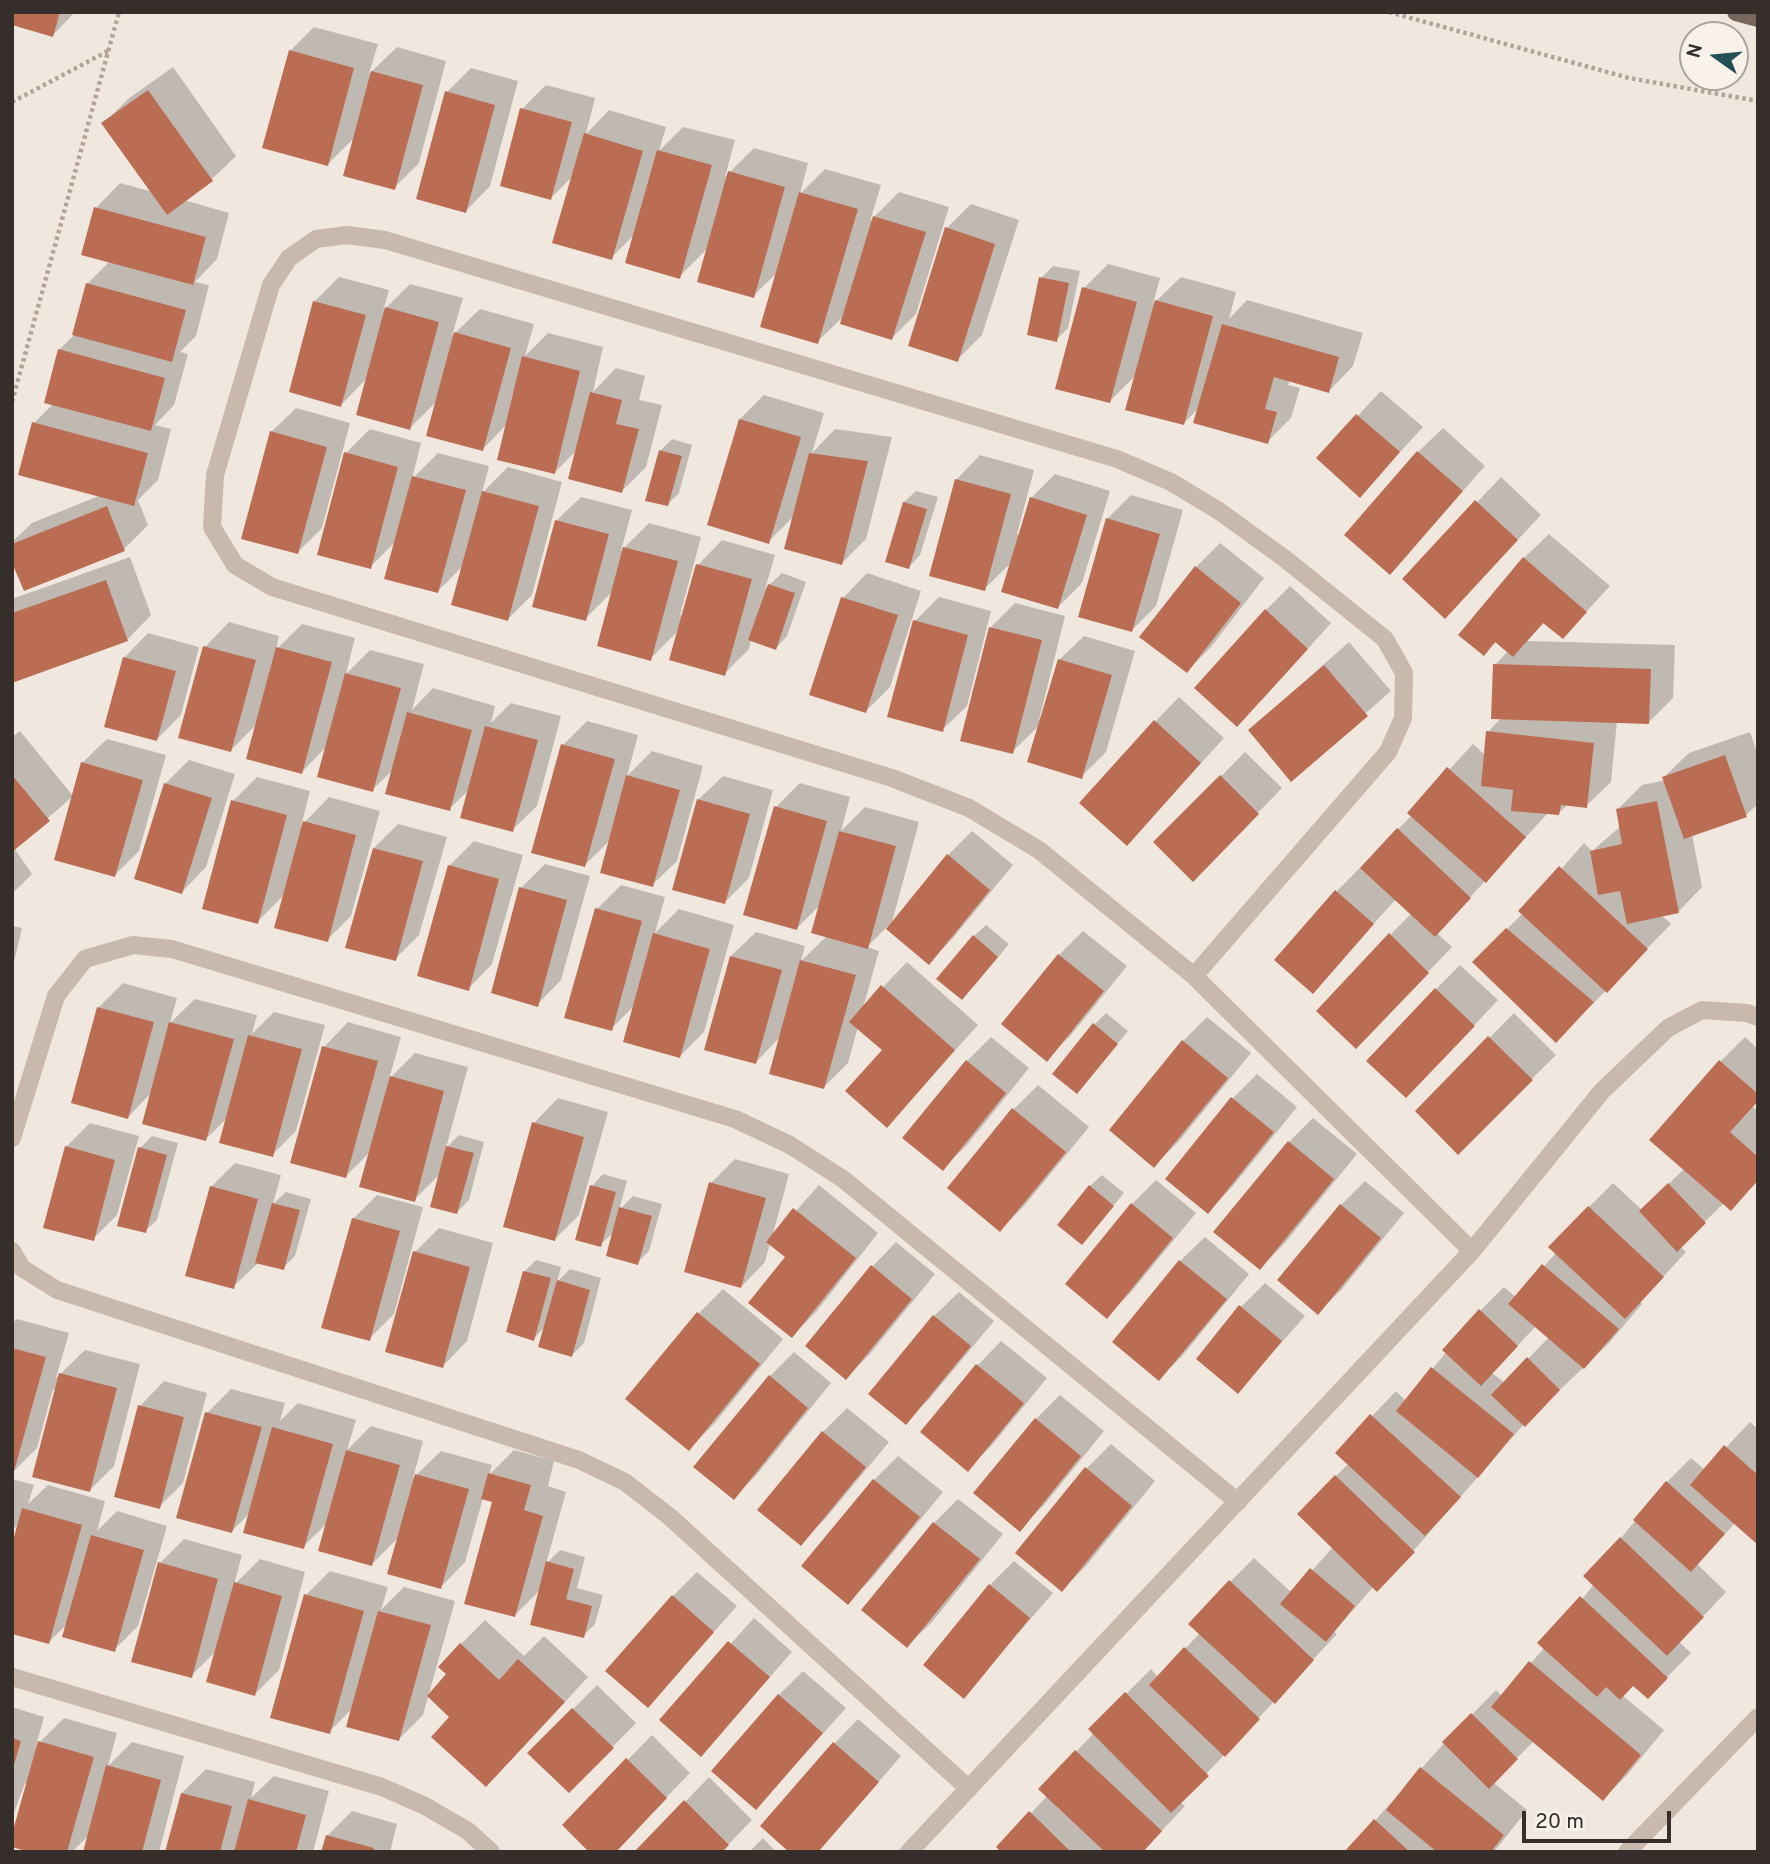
<!DOCTYPE html>
<style>
body{margin:0}
#map{position:relative;width:1770px;height:1864px;overflow:hidden;background:#f0e8df;font-family:Overpass,sans-serif}
canvas{display:block}
.frame{position:absolute;inset:0;border:14px solid #362e2a;pointer-events:none}
.north{position:absolute;left:1679px;top:21px;width:70px;height:70px;box-sizing:border-box;background:#f8f2eb;border:2px solid #aaa49e;border-radius:50%;rotate:285deg;font-size:19px;font-weight:700;line-height:28px;text-align:center;color:#362e2a}
.north::after{content:'';display:block;margin:auto;width:24px;height:32px;background:#235054;clip-path:polygon(50% 0,100% 100%,50% 72%,0 100%)}
.scale{position:absolute;left:1522px;top:1811px;width:149px;height:32px;box-sizing:border-box;border:4px solid #362e2a;border-top:0;padding-left:9px;font-size:21px;line-height:24px;white-space:nowrap;color:#362e2a;-webkit-text-stroke:5px #f8f2eb;paint-order:stroke}
</style>
<div id="map">
<canvas width="1770" height="1864"></canvas>
<div class="frame"></div>
<div class="north">N</div>
<div class="scale">20 m</div>
</div>
<script>
const c = document.querySelector('canvas').getContext('2d');
c.lineJoin = 'round';
function fillPath(path, color) { c.fillStyle = color; c.fill(path, 'evenodd'); }
const poly = rows => new Path2D(rows.map(r => 'M' + r).join(''));
function strokePath(path, color, width, dash) { c.strokeStyle = color; c.lineWidth = width; c.lineCap = dash ? 'butt' : 'round'; c.setLineDash(dash || []); c.stroke(path); }
fillPath(poly([
 [12,12,75,12,53,35],
 [314,27,378,44,369,74,397,47,446,61,419,163,394,188,355,137,328,164,290,51],
 [173,67,236,156,211,180,184,200,229,213,217,259,195,282,209,285,196,336,180,352,188,354,174,405,155,425,171,429,158,480,138,500,148,525,124,549,12,558,12,542,32,523,101,495,34,423,54,403,59,350,75,334,87,284,110,261,96,208,120,183,153,192,104,123,128,99],
 [471,68,518,81,490,186,466,211,447,92],
 [546,85,595,98,586,134,609,110,666,127,659,151,683,127,735,140,725,177,754,148,808,163,800,194,825,169,881,185,870,221,899,192,949,207,916,314,892,338,845,315,817,342,778,272,753,296,708,248,679,277,635,234,611,258,574,175,551,198,522,109],
 [971,204,1019,220,982,335,957,360,947,228],
 [1108,264,1160,278,1153,304,1181,277,1236,292,1229,319,1247,300,1363,333,1353,366,1329,391,1290,380,1288,385,1300,388,1291,418,1267,442,1200,407,1184,423,1137,374,1110,401,1084,288],
 [1053,266,1080,271,1068,328,1056,340,1041,278],
 [339,277,389,290,383,311,410,284,463,298,452,336,480,309,534,324,525,356,548,333,603,347,593,392,616,368,645,376,639,400,662,405,646,467,622,491,577,450,555,472,507,424,483,449,437,401,410,428,368,377,341,405,291,391,315,301],
 [1381,391,1423,427,1360,496,1318,458],
 [764,395,824,413,812,453,835,429,892,437,866,539,842,563,794,516,768,542,740,419],
 [296,408,350,423,322,528,298,552,271,432],
 [1443,428,1485,466,1390,573,1418,452],
 [370,429,421,443,412,479,438,453,489,466,482,493,508,467,562,482,532,595,508,619,464,565,438,591,396,541,370,567,346,453],
 [672,439,692,445,679,493,668,504,660,451],
 [980,455,1034,470,1017,534,1020,535,1031,498,1055,474,1110,491,1082,583,1058,607,1012,562,984,589,956,480],
 [1501,477,1541,515,1445,617,1404,579],
 [916,491,938,497,920,555,909,567,904,502],
 [1131,495,1183,510,1156,606,1132,630,1107,519],
 [581,497,632,510,621,551,649,523,701,537,680,615,683,616,698,565,722,540,775,555,765,589,782,573,806,582,787,636,776,648,751,640,749,649,724,674,679,630,650,659,613,591,585,619,556,521],
 [1549,534,1610,586,1563,637,1545,622,1527,641,1675,645,1673,698,1649,722,1617,721,1611,782,1586,806,1568,804,1559,813,1549,812,1437,933,1452,947,1380,1022,1390,935,1412,913,1396,899,1313,991,1277,959,1337,891,1412,815,1409,813,1473,744,1485,755,1488,732,1502,717,1495,665,1508,651,1497,641,1484,654,1524,558],
 [1220,543,1264,578,1211,647,1187,671,1196,567],
 [130,557,151,615,127,640,12,682,12,599],
 [867,573,921,591,890,687,866,711,843,598],
 [1290,586,1331,623,1261,701,1266,610],
 [939,597,991,611,967,706,942,730,915,621],
 [1015,603,1065,616,1039,720,1042,720,1059,660,1084,636,1135,651,1106,752,1081,777,1041,724,1012,752,991,627],
 [229,622,279,636,276,650,302,624,355,638,346,674,370,650,424,664,412,710,433,688,495,706,491,723,511,703,561,716,537,806,512,830,470,789,449,809,394,769,372,790,326,747,302,772,257,724,231,750,205,647],
 [148,633,199,647,181,715,157,739,124,658],
 [1349,642,1391,691,1291,779,1250,730],
 [1179,697,1224,738,1127,844,1155,722],
 [587,721,638,735,627,776,652,751,703,766,677,861,652,885,611,839,585,865,563,745],
 [20,731,73,796,14,848,32,874,12,894,12,737],
 [1750,732,1758,755,1758,804,1746,815,1692,834,1702,887,1678,912,1661,915,1671,924,1580,1017,1474,962,1523,913,1584,843,1592,851,1621,826,1617,810,1642,785,1666,780,1664,777,1689,753],
 [107,739,166,755,139,851,115,875,82,763],
 [1245,752,1282,788,1217,855,1156,842],
 [189,760,235,774,206,867,182,892,165,784],
 [723,776,773,790,749,878,724,903,698,800],
 [257,777,310,791,301,826,329,797,380,811,351,916,327,940,286,893,257,922,233,801],
 [800,783,850,797,841,831,865,807,919,822,891,926,948,855,972,831,1013,865,953,938,929,963,887,927,867,947,879,951,863,1008,907,962,978,1025,887,1126,884,1050,858,1027,848,1063,824,1087,781,1036,756,1062,731,956,756,932,805,946,801,961,827,936,821,904,797,928,776,807],
 [398,824,447,837,419,935,395,959,374,848],
 [474,841,523,855,492,964,468,989,419,975,450,865],
 [545,864,590,876,561,980,537,1005,521,888],
 [621,885,665,897,655,933,679,909,734,925,704,1032,680,1056,635,1005,611,1029,597,909],
 [986,925,1009,944,974,986,974,936],
 [12,926,22,928,12,971],
 [1083,931,1127,966,1071,1035,1047,1059,1059,955],
 [1460,965,1498,1000,1430,1072,1436,989],
 [123,983,177,998,170,1023,195,999,257,1015,252,1034,274,1012,325,1025,296,1131,272,1155,228,1117,206,1139,152,1092,128,1117,98,1008],
 [1106,1013,1128,1031,1077,1092,1094,1025],
 [1514,1013,1556,1055,1458,1152,1417,1111],
 [1207,1017,1251,1053,1179,1141,1154,1166,1183,1041],
 [348,1022,401,1037,389,1079,415,1053,468,1067,446,1148,459,1135,484,1142,469,1200,457,1212,440,1174,414,1200,371,1151,346,1176,324,1047],
 [991,1037,1029,1068,967,1145,942,1169,967,1061],
 [1745,1037,1758,1049,1758,1101,1753,1107,1758,1112,1758,1181,1731,1209,1724,1203,1680,1246,1686,1252,1640,1302,1642,1304,1609,1343,1524,1424,1401,1565,1374,1586,1334,1632,1337,1634,1180,1802,1185,1806,1142,1852,995,1852,1048,1795,1041,1788,1094,1733,1091,1729,1151,1669,1158,1677,1200,1633,1230,1582,1254,1558,1292,1593,1333,1547,1299,1514,1349,1463,1338,1452,1396,1391,1406,1401,1480,1311,1504,1287,1516,1297,1557,1252,1589,1207,1613,1183,1642,1210,1684,1169,1721,1061],
 [1536,1326,1549,1337,1505,1383,1492,1373],
 [1257,1074,1297,1107,1232,1187,1208,1212,1233,1098],
 [1038,1085,1089,1127,1024,1206,1000,1230,949,1188,1014,1109],
 [558,1098,608,1112,579,1215,555,1239,534,1123],
 [1313,1118,1357,1154,1284,1244,1260,1268,1289,1142],
 [90,1123,139,1136,117,1215,93,1239,66,1147],
 [152,1136,178,1143,157,1220,145,1231,140,1148],
 [735,1159,789,1174,772,1238,819,1185,878,1233,816,1312,792,1336,788,1257,770,1243,765,1262,741,1287,711,1183],
 [235,1163,281,1175,273,1204,286,1192,311,1199,295,1256,283,1268,258,1263,233,1287,211,1187],
 [603,1174,627,1181,619,1210,633,1196,662,1204,649,1251,637,1263,615,1231,600,1245,592,1186],
 [1102,1175,1124,1193,1082,1243,1090,1186],
 [1156,1180,1196,1213,1131,1292,1107,1317,1132,1204],
 [1365,1181,1404,1213,1342,1289,1318,1313,1341,1205],
 [377,1195,423,1207,394,1314,369,1339,353,1219],
 [439,1228,493,1243,467,1341,443,1366,415,1252],
 [1205,1237,1249,1274,1183,1355,1159,1379,1180,1261],
 [896,1242,935,1274,870,1354,846,1378,872,1267],
 [536,1260,561,1267,557,1282,570,1269,601,1278,584,1343,572,1355,546,1326,533,1339,524,1272],
 [1265,1283,1305,1316,1238,1392,1241,1307],
 [723,1289,783,1339,713,1425,689,1449,628,1399,699,1313],
 [959,1292,994,1321,930,1398,906,1422,871,1394,934,1316],
 [17,1319,69,1333,56,1378,85,1350,140,1364,114,1466,90,1490,57,1389,53,1389,37,1448,12,1473,12,1323],
 [1001,1341,1047,1378,992,1445,968,1469,977,1366],
 [794,1352,831,1383,758,1473,734,1498,770,1376],
 [164,1381,207,1393,183,1483,159,1507,140,1406],
 [231,1389,285,1403,280,1421,298,1403,356,1420,347,1450,371,1426,423,1441,413,1478,441,1451,492,1465,489,1475,514,1450,554,1461,548,1486,566,1492,546,1564,560,1550,585,1557,577,1588,603,1595,595,1624,583,1636,541,1589,515,1615,494,1501,483,1498,465,1562,441,1587,399,1537,372,1564,327,1523,303,1547,250,1513,232,1531,207,1413],
 [1060,1395,1104,1431,1044,1505,1019,1529,1036,1419],
 [847,1408,889,1442,825,1519,801,1543,760,1509,823,1432],
 [1750,1422,1758,1429,1758,1543,1735,1523,1697,1564,1726,1592,1679,1642,1691,1653,1647,1697,1633,1684,1622,1695,1664,1730,1627,1775,1603,1799,1534,1741,1493,1782,1527,1810,1494,1852,1347,1852,1445,1742,1496,1690,1502,1696,1545,1647,1594,1584,1621,1538,1667,1482,1691,1458,1705,1470],
 [1111,1444,1155,1481,1086,1566,1062,1590,1017,1553,1087,1468],
 [898,1456,943,1492,872,1578,848,1602,804,1566,874,1480],
 [12,1479,34,1485,28,1504,48,1485,105,1501,97,1531,117,1511,167,1526,138,1626,114,1650,67,1624,49,1642,20,1523,12,1530],
 [958,1499,1003,1534,932,1622,907,1646,863,1610,934,1523],
 [184,1539,242,1555,234,1585,260,1559,305,1572,279,1670,255,1694,216,1651,191,1676,160,1563],
 [1014,1561,1053,1593,964,1696,990,1585],
 [330,1571,388,1587,381,1610,404,1587,455,1601,423,1715,399,1739,353,1708,329,1732,306,1595],
 [697,1572,737,1606,648,1706,673,1596],
 [754,1618,792,1652,701,1755,662,1720],
 [485,1620,524,1656,544,1636,588,1677,510,1761,452,1717,449,1674,461,1644],
 [803,1671,846,1708,756,1808,779,1695],
 [597,1685,636,1723,569,1791,530,1753],
 [12,1707,44,1717,36,1746,64,1718,117,1733,108,1766,132,1742,184,1756,159,1852,85,1852,90,1834,72,1852,36,1852,28,1784,25,1783,12,1818],
 [858,1719,901,1756,818,1852,834,1744],
 [652,1735,690,1773,613,1852,564,1825],
 [206,1769,255,1782,251,1798,274,1776,329,1791,313,1852,167,1852,182,1793],
 [709,1777,752,1820,721,1852,685,1802],
 [352,1811,397,1824,390,1852,323,1852,327,1836],
 [763,1838,776,1852,749,1852]
]), '#0003');
fillPath(poly([
 [12,12,60,12,53,37,12,25],
 [289,50,354,68,328,166,262,148],
 [371,71,423,85,395,190,343,176],
 [148,90,213,181,167,215,101,123],
 [445,91,495,105,466,213,416,199],
 [520,108,572,122,551,200,500,186],
 [584,133,643,151,612,260,552,243],
 [657,150,712,165,680,279,625,263],
 [728,171,785,187,754,298,697,282],
 [799,192,858,209,818,344,760,327],
 [94,207,206,237,193,285,81,255],
 [873,216,926,232,892,340,840,324],
 [945,227,995,244,958,362,908,346],
 [1039,277,1069,283,1057,342,1027,335],
 [86,283,186,310,172,362,72,335],
 [1082,287,1137,302,1110,403,1055,389],
 [1155,300,1213,316,1184,425,1125,410],
 [313,301,366,315,341,407,289,392],
 [385,307,439,322,410,430,356,415],
 [1222,324,1339,357,1329,393,1274,377,1265,409,1277,412,1268,444,1193,423],
 [454,332,511,348,483,451,426,436],
 [58,349,165,378,151,431,44,403],
 [522,356,580,371,555,474,497,460],
 [590,392,622,400,616,424,639,429,622,493,568,479],
 [1356,414,1400,452,1360,498,1316,458],
 [739,419,801,437,769,544,707,525],
 [32,422,148,453,134,506,18,475],
 [270,431,327,447,298,554,241,539],
 [659,450,682,456,668,506,645,501],
 [1417,451,1463,491,1390,575,1344,535],
 [344,452,398,467,371,569,317,555],
 [809,453,868,461,842,565,784,549],
 [412,476,466,490,438,593,384,579],
 [955,479,1011,494,985,591,929,576],
 [482,491,539,506,508,621,451,605],
 [1030,497,1087,515,1058,609,1001,592],
 [1475,500,1518,540,1445,619,1402,579],
 [903,502,927,509,909,569,885,562],
 [107,506,125,551,24,591,12,563,12,544],
 [1106,518,1160,534,1132,632,1078,617],
 [555,520,609,534,586,621,532,607],
 [623,547,678,561,651,661,597,646],
 [1523,557,1587,612,1563,639,1543,623,1513,657,1495,642,1484,656,1458,635],
 [696,564,752,579,725,676,669,660],
 [1195,566,1241,603,1187,673,1139,637],
 [106,580,128,641,12,683,12,613],
 [768,584,795,593,776,650,748,640],
 [841,597,898,615,866,713,809,695],
 [1265,609,1308,649,1237,727,1194,688],
 [913,620,968,635,943,732,887,717],
 [989,627,1042,640,1013,754,960,741],
 [203,646,256,660,231,752,178,738],
 [276,647,332,662,302,774,246,759],
 [123,657,176,671,157,741,104,727],
 [1058,659,1112,675,1082,779,1027,762],
 [1493,664,1651,669,1649,724,1491,719],
 [1324,665,1368,716,1291,782,1248,730],
 [345,673,401,688,373,792,317,777],
 [407,712,472,730,450,811,385,794],
 [1154,720,1201,763,1127,846,1079,803],
 [485,726,538,740,513,832,460,818],
 [1486,731,1594,743,1587,808,1561,805,1559,815,1511,811,1513,790,1481,786],
 [561,744,615,759,585,867,531,853],
 [1725,755,1747,817,1684,839,1662,777],
 [81,762,143,780,115,877,54,860],
 [1447,767,1526,837,1486,883,1407,813],
 [12,775,50,821,12,852],
 [626,775,680,790,653,887,600,873],
 [1220,775,1259,814,1193,882,1153,842],
 [164,783,212,798,182,894,134,879],
 [697,799,750,814,725,904,672,890],
 [231,800,287,815,258,924,202,909],
 [1657,801,1679,913,1627,924,1620,891,1598,895,1590,851,1622,844,1616,809],
 [774,806,827,821,797,930,743,915],
 [303,821,356,835,328,942,274,928],
 [1397,828,1471,898,1435,937,1360,868],
 [839,831,896,846,868,949,811,933],
 [373,848,423,861,396,961,345,948],
 [947,854,990,890,929,965,886,929],
 [448,865,499,879,469,991,417,976],
 [1559,866,1648,949,1607,993,1518,911],
 [519,887,567,900,538,1007,491,993],
 [1335,890,1374,924,1313,994,1274,960],
 [595,908,642,921,612,1031,564,1018],
 [1506,928,1594,1002,1556,1043,1472,962],
 [653,933,710,949,680,1058,623,1042],
 [1389,933,1429,973,1356,1049,1316,1011],
 [973,935,998,957,962,1000,936,979],
 [1058,954,1104,991,1047,1062,1001,1024],
 [730,956,782,970,756,1064,704,1050],
 [800,960,856,975,824,1089,769,1074],
 [881,985,955,1050,887,1128,845,1091,882,1050,849,1022],
 [1435,988,1475,1026,1406,1098,1366,1061],
 [97,1007,154,1022,128,1119,71,1103],
 [169,1022,234,1039,206,1141,142,1124],
 [1093,1023,1118,1044,1077,1094,1052,1074],
 [248,1035,302,1049,273,1157,219,1143],
 [1488,1036,1533,1080,1458,1155,1415,1111],
 [1182,1040,1228,1078,1154,1168,1109,1130],
 [322,1046,378,1061,346,1178,290,1163],
 [966,1060,1006,1093,943,1171,902,1138],
 [1719,1060,1758,1094,1758,1101,1730,1132,1758,1157,1758,1180,1731,1211,1649,1140],
 [390,1076,444,1091,415,1202,359,1187],
 [1231,1097,1274,1132,1208,1214,1165,1179],
 [1012,1108,1066,1152,1000,1232,947,1188],
 [532,1122,584,1137,555,1241,503,1227],
 [1288,1141,1334,1179,1260,1270,1213,1232],
 [65,1146,115,1160,94,1241,43,1228],
 [446,1146,474,1153,457,1214,430,1207],
 [138,1147,167,1155,146,1233,117,1226],
 [709,1182,766,1198,741,1288,684,1272],
 [1668,1183,1706,1223,1677,1252,1639,1211],
 [590,1185,616,1192,601,1247,575,1240],
 [1089,1185,1114,1206,1082,1245,1057,1225],
 [210,1186,258,1199,234,1289,185,1276],
 [272,1203,300,1210,284,1270,255,1263],
 [1131,1203,1173,1238,1107,1319,1065,1284],
 [1340,1204,1381,1238,1318,1315,1277,1280],
 [1588,1206,1664,1277,1625,1319,1548,1247],
 [619,1207,652,1216,638,1265,606,1256],
 [793,1208,856,1258,792,1338,748,1303,785,1257,766,1242],
 [352,1218,400,1231,370,1341,321,1328],
 [413,1251,470,1267,443,1368,385,1352],
 [1179,1260,1227,1299,1159,1381,1112,1342],
 [1542,1264,1619,1329,1584,1369,1508,1304],
 [871,1265,912,1299,846,1380,805,1346],
 [523,1271,551,1278,534,1341,506,1332],
 [557,1280,590,1290,572,1357,538,1347],
 [1239,1305,1282,1341,1238,1394,1196,1359],
 [1479,1309,1518,1346,1481,1386,1442,1350],
 [697,1312,760,1364,689,1451,625,1399],
 [933,1315,971,1346,906,1425,868,1394],
 [12,1348,46,1357,13,1475,12,1475],
 [1527,1357,1560,1390,1525,1427,1491,1395],
 [976,1364,1024,1403,968,1472,920,1432],
 [1431,1367,1514,1434,1478,1478,1396,1411],
 [59,1373,117,1388,90,1492,32,1477],
 [769,1375,808,1408,734,1500,693,1467],
 [138,1405,184,1417,160,1509,114,1497],
 [205,1412,262,1427,232,1533,176,1518],
 [1370,1414,1461,1497,1425,1536,1335,1453],
 [1035,1418,1081,1456,1020,1532,973,1493],
 [272,1427,333,1444,304,1549,243,1533],
 [822,1431,866,1467,801,1546,757,1510],
 [1724,1445,1758,1475,1758,1545,1690,1485],
 [346,1450,400,1465,372,1566,318,1551],
 [1085,1467,1132,1506,1062,1592,1015,1553],
 [488,1473,531,1485,524,1510,543,1516,515,1617,464,1604,492,1502,481,1499],
 [415,1474,469,1489,441,1589,387,1574],
 [1335,1475,1415,1552,1377,1592,1297,1514],
 [873,1479,920,1517,848,1605,801,1566],
 [1666,1481,1725,1534,1691,1572,1633,1520],
 [22,1508,82,1525,49,1644,12,1634,12,1544],
 [933,1522,980,1559,907,1648,861,1610],
 [91,1535,144,1550,115,1652,62,1637],
 [1620,1537,1704,1617,1667,1656,1583,1576],
 [546,1561,574,1569,566,1599,592,1606,584,1638,530,1625],
 [158,1562,218,1579,192,1678,131,1662],
 [1310,1568,1355,1606,1326,1642,1280,1604],
 [1229,1580,1314,1660,1275,1704,1188,1624],
 [234,1582,282,1596,255,1696,206,1682],
 [989,1584,1030,1618,964,1699,923,1665],
 [304,1594,364,1611,330,1734,270,1718],
 [672,1595,714,1632,648,1708,605,1671],
 [1580,1596,1668,1678,1648,1699,1633,1686,1620,1700,1606,1687,1597,1697,1537,1643],
 [378,1611,431,1625,399,1741,346,1727],
 [728,1641,770,1677,701,1757,659,1720],
 [460,1643,499,1680,518,1659,565,1702,486,1787,431,1737,449,1717,427,1696,446,1674,438,1667],
 [1184,1647,1260,1719,1225,1757,1149,1685],
 [1529,1661,1641,1755,1603,1801,1491,1707],
 [1125,1692,1209,1776,1171,1813,1088,1729],
 [778,1694,823,1733,756,1810,711,1771],
 [572,1708,614,1748,569,1793,527,1753],
 [1471,1713,1518,1759,1489,1789,1442,1742],
 [12,1738,21,1741,13,1768,12,1768],
 [38,1741,94,1757,67,1852,29,1852,12,1847,12,1834],
 [833,1742,879,1782,818,1852,789,1852,760,1826],
 [1075,1750,1162,1831,1143,1852,1105,1852,1038,1789],
 [626,1758,667,1798,616,1852,589,1852,562,1825],
 [106,1765,161,1780,142,1852,83,1852],
 [1420,1767,1504,1835,1491,1852,1437,1852,1386,1810],
 [181,1793,232,1806,220,1852,165,1852],
 [248,1799,306,1815,296,1852,234,1852],
 [684,1800,729,1845,722,1852,634,1852],
 [1029,1811,1071,1852,1002,1852,996,1847],
 [1374,1819,1410,1852,1344,1852],
 [326,1835,374,1848,373,1852,321,1852]
]), '#bb6d53');
strokePath(poly([
 [1389,12,1629,78,1758,101],
 [12,102,108,51],
 [12,402,119,12]
]), '#b3a396', 4.5, [3.5, 3.5]);
strokePath(poly([
 [1194,976,1388,752,1403,718,1404,673,1385,639,1284,558,1219,511,1171,482,1117,459,385,240,347,235,316,239,289,258,271,285,215,475,212,527,235,565,272,587,892,778,969,808,1039,850,1194,976,1472,1251],
 [12,1138,56,996,85,959,133,945,172,949,735,1119,790,1145,843,1179,1238,1502],
 [12,1251,22,1268,57,1290,579,1460,625,1482,670,1517,969,1789],
 [12,1677,382,1787,425,1806,468,1831,491,1852],
 [909,1852,1472,1251,1602,1091,1668,1028,1702,1010,1747,1013,1758,1017],
 [1627,1852,1758,1717]
]), '#c8b9ac', 18);
strokePath(poly([
 [1736,12,1758,18]
]), '#77665d', 18);
</script>
